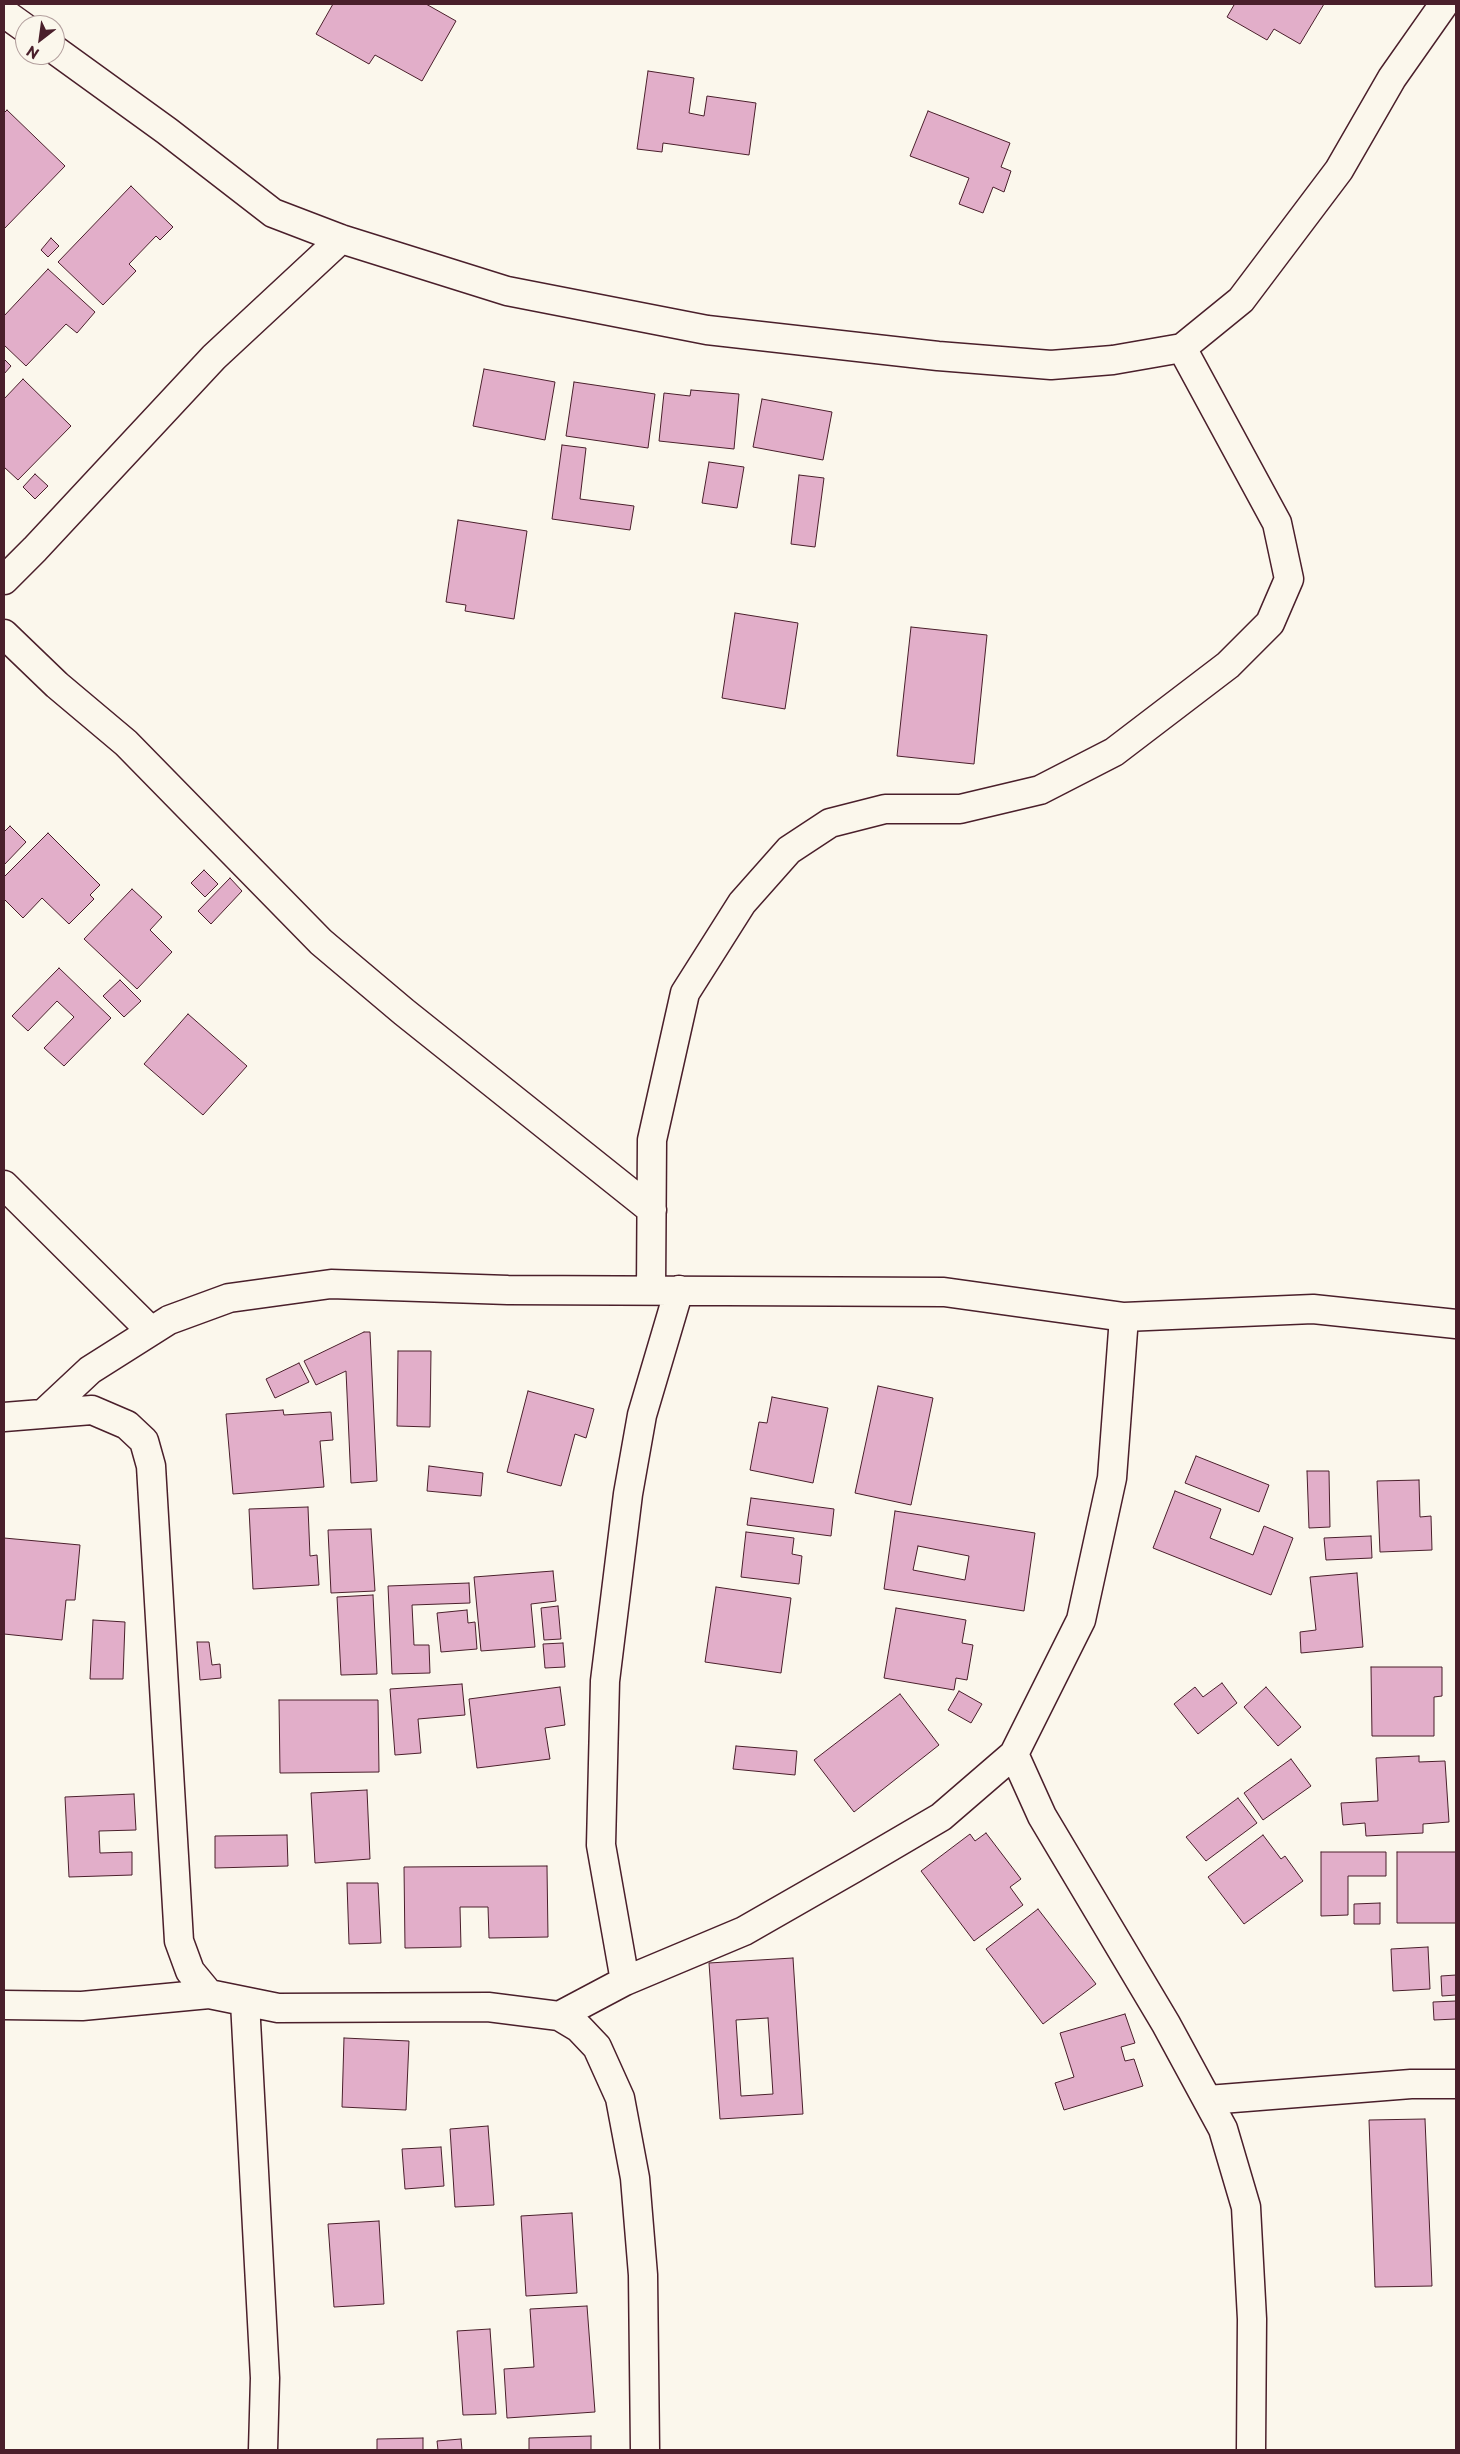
<!DOCTYPE html>
<style>
body{margin:0}
#map{position:relative;width:1460px;height:2454px;overflow:hidden;background:#fbf7ec;font-family:"Playpen Sans",sans-serif}
canvas{display:block}
.frame{position:absolute;inset:0;border:5px solid #4a1f2b;pointer-events:none}
.north{position:absolute;left:15px;top:15px;width:50px;height:50px;box-sizing:border-box;background:#fbf7ec;border:1px solid #b4a19f;border-radius:50%;rotate:210deg;font-size:14px;font-weight:700;line-height:20px;text-align:center;color:#4a1f2b}
.north::after{content:'';display:block;margin:auto;width:18px;height:22px;background:#4a1f2b;clip-path:polygon(50% 0,100% 100%,50% 72%,0 100%)}
</style>
<div id="map">
<canvas width="1460" height="2454"></canvas>
<div class="frame"></div>
<div class="north">N</div>
</div>
<script>
const c = document.querySelector('canvas').getContext('2d');
c.lineJoin = 'round';
function fillPath(path, color) { c.fillStyle = color; c.fill(path, 'evenodd'); }
const poly = rows => new Path2D(rows.map(r => 'M' + r).join(''));
function strokePath(path, color, width, dash) { c.strokeStyle = color; c.lineWidth = width; c.lineCap = dash ? 'butt' : 'round'; c.setLineDash(dash || []); c.stroke(path); }
const building = poly([
 [333,4,426,4,456,21,422,81,375,55,369,64,316,34,333,4],
 [1232,4,1324,4,1300,44,1274,29,1267,40,1227,17,1234,5,1232,4],
 [648,71,694,78,689,113,704,116,707,96,756,103,749,155,663,143,662,152,637,149,648,71],
 [7,110,65,166,4,229,4,113,7,110],
 [928,111,1010,143,1001,167,1011,171,1004,192,993,187,983,213,959,204,969,178,910,156,928,111],
 [131,186,173,227,160,240,156,236,129,264,136,271,103,305,58,262,131,186],
 [51,238,59,246,48,257,41,250,51,238],
 [48,269,95,312,77,333,66,324,26,366,4,345,4,316,48,269],
 [4,359,11,366,4,374,4,359],
 [484,369,555,382,545,440,473,426,484,369],
 [23,379,71,426,18,480,4,467,4,399,23,379],
 [574,382,655,394,648,448,566,436,574,382],
 [691,390,739,394,734,449,659,441,664,393,690,396,691,390],
 [762,399,832,412,823,460,753,447,762,399],
 [562,445,586,448,580,499,634,506,630,530,552,519,562,445],
 [709,462,744,467,737,508,702,503,709,462],
 [35,474,48,486,35,499,23,487,35,474],
 [799,475,824,478,815,547,791,544,799,475],
 [458,520,527,531,514,619,465,611,466,605,446,602,458,520],
 [735,613,798,623,785,709,722,698,735,613],
 [911,627,987,635,974,764,897,756,911,627],
 [10,826,26,842,4,865,4,832,10,826],
 [48,833,100,885,90,895,94,899,69,924,42,898,23,918,4,899,4,877,48,833],
 [204,870,218,884,205,897,191,883,204,870],
 [230,878,242,891,211,924,198,911,230,878],
 [132,889,162,917,150,930,172,952,137,989,84,939,132,889],
 [59,968,111,1018,64,1066,44,1048,74,1017,57,1001,28,1031,12,1016,59,968],
 [120,980,141,1001,124,1017,103,996,120,980],
 [188,1014,247,1066,203,1115,144,1064,188,1014],
 [364,1332,370,1332,377,1481,351,1483,346,1371,316,1385,304,1361,364,1332],
 [398,1351,431,1351,430,1427,397,1426,398,1351],
 [299,1363,309,1382,275,1398,266,1379,299,1363],
 [878,1386,933,1398,911,1505,855,1493,878,1386],
 [528,1391,594,1409,586,1438,575,1434,561,1486,507,1472,528,1391],
 [772,1397,828,1408,813,1483,750,1470,759,1422,767,1423,772,1397],
 [283,1410,284,1415,331,1412,333,1440,320,1441,324,1487,233,1494,226,1414,283,1410],
 [1196,1456,1269,1485,1259,1512,1185,1483,1196,1456],
 [429,1466,483,1473,481,1496,427,1491,429,1466],
 [1307,1471,1329,1471,1330,1527,1309,1528,1307,1471],
 [1419,1480,1420,1517,1431,1516,1432,1550,1380,1552,1377,1481,1419,1480],
 [1175,1491,1221,1509,1210,1538,1253,1555,1264,1526,1293,1538,1271,1595,1153,1548,1175,1491],
 [751,1498,834,1509,831,1536,747,1525,751,1498],
 [308,1507,310,1556,317,1555,319,1585,253,1589,249,1509,308,1507],
 [895,1511,1035,1533,1024,1611,884,1589,895,1511],
 [918,1546,969,1556,965,1580,913,1570,918,1546],
 [371,1529,375,1591,331,1593,328,1530,371,1529],
 [746,1532,794,1538,792,1554,802,1556,799,1584,741,1577,746,1532],
 [1371,1536,1372,1558,1326,1560,1324,1538,1371,1536],
 [4,1538,80,1545,75,1600,66,1600,62,1640,4,1634,4,1538],
 [553,1571,556,1601,531,1604,535,1647,481,1651,474,1577,553,1571],
 [1357,1573,1363,1647,1301,1653,1300,1632,1316,1630,1310,1577,1357,1573],
 [469,1583,470,1603,412,1605,414,1645,429,1645,430,1673,392,1674,388,1586,469,1583],
 [716,1587,791,1598,781,1673,705,1662,716,1587],
 [373,1595,377,1674,341,1675,337,1597,373,1595],
 [558,1606,561,1639,544,1640,541,1608,558,1606],
 [896,1608,966,1620,962,1643,973,1645,967,1680,956,1678,954,1690,884,1678,896,1608],
 [467,1610,468,1623,475,1622,477,1649,441,1652,437,1613,467,1610],
 [93,1620,125,1622,123,1679,90,1679,93,1620],
 [197,1642,209,1642,212,1665,220,1664,221,1678,200,1680,197,1642],
 [563,1643,565,1667,545,1668,543,1644,563,1643],
 [1371,1667,1442,1667,1442,1696,1434,1697,1434,1736,1372,1736,1371,1667],
 [1222,1683,1237,1703,1198,1734,1174,1704,1195,1687,1203,1697,1222,1683],
 [462,1684,465,1715,418,1719,421,1753,395,1755,390,1689,462,1684],
 [560,1687,565,1725,545,1728,550,1759,477,1768,469,1699,560,1687],
 [1266,1687,1301,1727,1278,1746,1244,1707,1266,1687],
 [959,1691,982,1704,971,1723,948,1710,959,1691],
 [900,1694,939,1745,854,1812,814,1760,900,1694],
 [279,1700,378,1700,379,1772,280,1773,279,1700],
 [736,1746,797,1751,795,1775,733,1769,736,1746],
 [1419,1756,1419,1762,1445,1761,1449,1822,1423,1824,1423,1833,1366,1836,1365,1823,1343,1825,1341,1803,1378,1801,1376,1758,1419,1756],
 [1291,1759,1311,1786,1263,1820,1244,1793,1291,1759],
 [367,1790,370,1859,315,1863,311,1793,367,1790],
 [134,1794,136,1830,99,1831,100,1853,132,1852,132,1875,69,1877,65,1797,134,1794],
 [1238,1798,1257,1823,1206,1861,1186,1837,1238,1798],
 [986,1833,1021,1879,1010,1887,1023,1905,974,1941,921,1871,970,1834,975,1841,986,1833],
 [287,1835,288,1866,215,1868,215,1836,287,1835],
 [1263,1835,1281,1859,1285,1856,1303,1881,1244,1924,1208,1877,1263,1835],
 [1321,1852,1386,1852,1386,1876,1348,1876,1348,1915,1321,1916,1321,1852],
 [1397,1852,1456,1852,1456,1923,1397,1923,1397,1852],
 [547,1866,548,1937,489,1938,488,1907,460,1907,461,1947,405,1948,404,1867,547,1866],
 [347,1883,378,1883,381,1943,349,1944,347,1883],
 [1380,1903,1380,1924,1354,1924,1354,1904,1380,1903],
 [1038,1909,1096,1984,1043,2024,986,1949,1038,1909],
 [1428,1947,1430,1989,1393,1991,1391,1949,1428,1947],
 [793,1958,803,2114,720,2119,709,1963,793,1958],
 [768,2018,773,2094,741,2096,736,2020,768,2018],
 [1456,1975,1456,1995,1442,1996,1441,1976,1456,1975],
 [1456,2001,1456,2019,1434,2020,1433,2002,1456,2001],
 [1125,2014,1135,2043,1121,2047,1125,2061,1134,2059,1143,2086,1064,2110,1055,2083,1074,2077,1060,2033,1125,2014],
 [344,2038,409,2041,406,2110,342,2107,344,2038],
 [1425,2119,1432,2286,1375,2287,1369,2120,1425,2119],
 [488,2126,494,2205,455,2207,450,2129,488,2126],
 [441,2147,444,2186,405,2189,402,2149,441,2147],
 [572,2213,577,2293,526,2296,521,2216,572,2213],
 [379,2221,384,2304,334,2307,328,2224,379,2221],
 [587,2306,595,2412,507,2418,504,2369,534,2367,530,2309,587,2306],
 [490,2329,496,2414,463,2415,457,2331,490,2329],
 [591,2436,591,2450,529,2450,529,2438,591,2436],
 [423,2438,423,2450,377,2450,377,2439,423,2438],
 [461,2439,462,2450,438,2450,437,2441,461,2439]
]);
fillPath(building, '#e2aec9');
strokePath(building, '#4a1f2b', 1);
const minor = poly([
 [4,13,25,28],
 [55,50,167,131,273,213,341,239,507,291,707,330,938,356,1051,365,1113,360,1182,348,1241,300,1339,170,1392,78,1444,4],
 [4,580,35,549,214,357,341,239],
 [4,634,57,685,126,743,321,942,404,1012,652,1210],
 [4,1185,151,1331],
 [651,1290,652,1140,685,993,742,903,789,850,830,823,885,809,960,809,1040,790,1114,752,1228,665,1270,623,1289,579,1277,523,1182,348],
 [43,1414,90,1370,169,1320,229,1298,331,1284,508,1290,944,1292,1124,1317,1313,1309,1456,1324],
 [4,1417,92,1410,127,1425,144,1441,151,1466,179,1941,190,1971,209,1994,278,2008,488,2007,559,2016,579,2028,597,2047,620,2098,635,2178,643,2275,645,2450],
 [1014,1754,1042,1816,1166,2024,1223,2129,1246,2207,1252,2319,1251,2450],
 [625,1981,601,1845,605,1681,628,1494,642,1415,679,1290],
 [245,2002,265,2378,263,2450],
 [4,2005,82,2006,209,1994],
 [559,2016,625,1981,744,1931,854,1868,941,1817,1014,1754,1081,1620,1112,1478,1124,1317],
 [1208,2100,1411,2084,1456,2084]
]);
strokePath(minor, '#4a1f2b', 31);
strokePath(minor, '#fbf7ec', 28);
</script>
